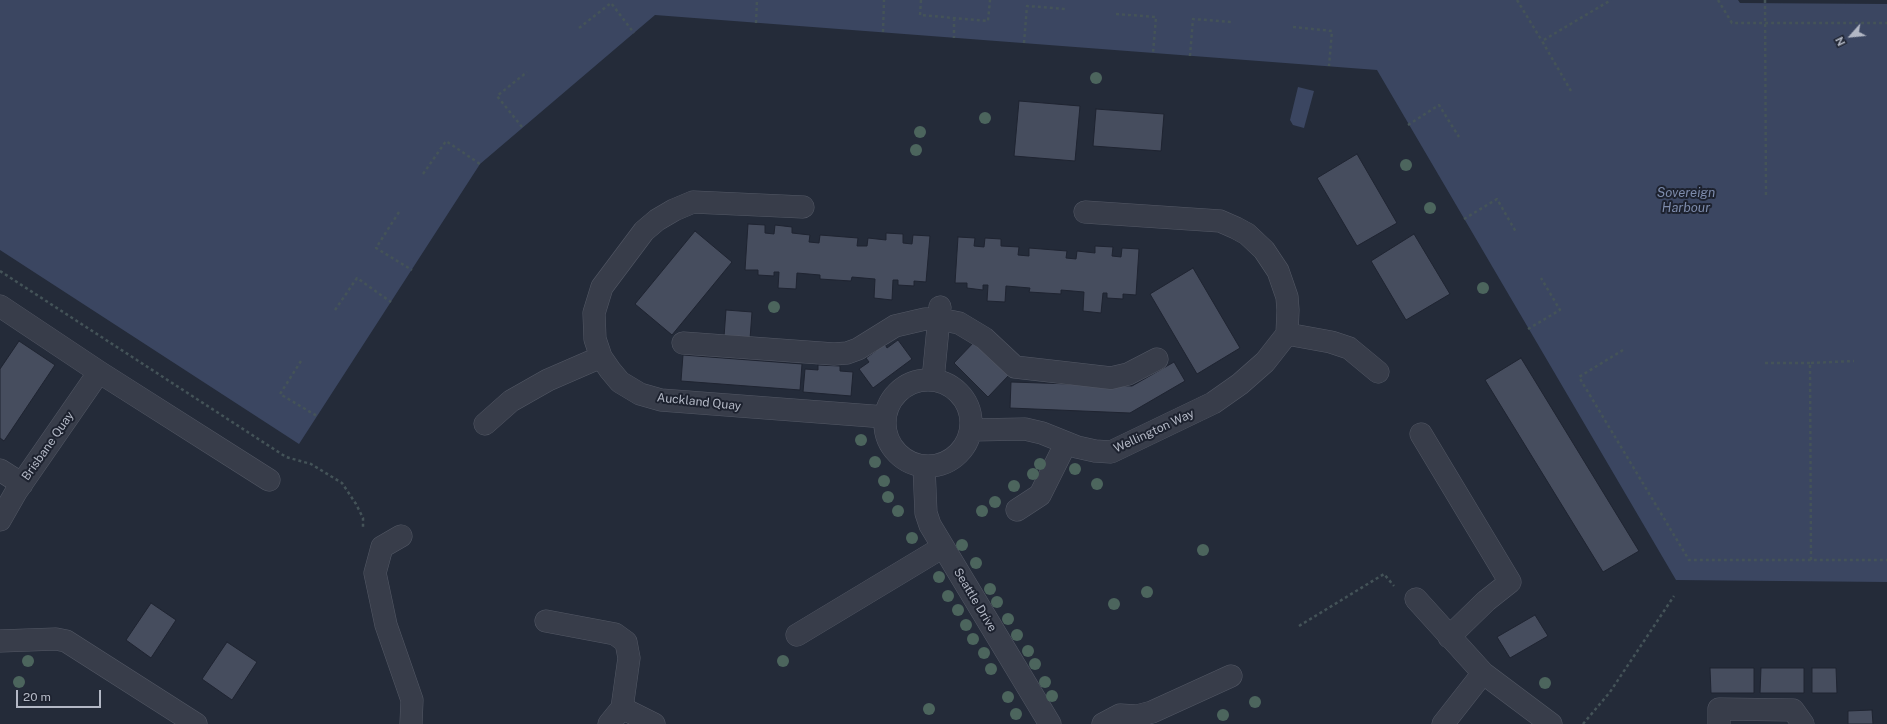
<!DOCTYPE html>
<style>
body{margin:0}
#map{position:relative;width:1887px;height:724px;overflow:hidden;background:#242b39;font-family:"Public Sans",sans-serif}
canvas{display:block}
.north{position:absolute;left:1831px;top:16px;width:40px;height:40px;-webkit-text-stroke:3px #1d222f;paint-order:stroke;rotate:243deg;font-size:11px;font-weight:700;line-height:16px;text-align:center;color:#b3b8c5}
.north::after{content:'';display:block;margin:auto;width:14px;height:18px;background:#b3b8c5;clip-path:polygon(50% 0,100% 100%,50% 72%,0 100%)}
.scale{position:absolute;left:16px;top:690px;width:85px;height:18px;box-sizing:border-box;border:2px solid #b3b8c5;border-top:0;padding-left:5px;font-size:12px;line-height:14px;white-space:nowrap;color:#b3b8c5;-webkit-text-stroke:3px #1d222f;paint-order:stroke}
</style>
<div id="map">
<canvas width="1887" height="724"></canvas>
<div class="north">N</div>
<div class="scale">20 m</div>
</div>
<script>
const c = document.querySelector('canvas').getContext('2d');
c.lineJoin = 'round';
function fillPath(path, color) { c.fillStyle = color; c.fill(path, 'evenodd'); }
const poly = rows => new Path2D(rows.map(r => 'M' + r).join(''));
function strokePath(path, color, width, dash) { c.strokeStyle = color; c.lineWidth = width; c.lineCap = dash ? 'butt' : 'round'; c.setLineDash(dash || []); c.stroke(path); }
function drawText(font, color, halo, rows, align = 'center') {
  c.font = font + ' "Public Sans",sans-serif'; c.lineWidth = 4; c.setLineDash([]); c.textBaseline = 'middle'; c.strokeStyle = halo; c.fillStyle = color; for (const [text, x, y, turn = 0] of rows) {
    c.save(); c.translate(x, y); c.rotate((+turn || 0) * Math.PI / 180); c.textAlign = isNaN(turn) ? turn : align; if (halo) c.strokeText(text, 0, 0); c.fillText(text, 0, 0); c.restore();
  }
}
fillPath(poly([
 [0,0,1738,0,1740,3,1887,4,1887,582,1676,580,1377,70,655,15,480,164,299,444,0,250],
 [1298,87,1314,91,1304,128,1293,125,1290,120]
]), '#3b4661');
const building = poly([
 [1019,101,1080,106,1075,161,1014,156,1019,101],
 [1096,109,1164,114,1161,151,1093,146,1096,109],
 [1357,154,1397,223,1357,246,1317,178,1357,154],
 [748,224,765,225,765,233,774,234,775,225,792,227,792,233,810,235,809,242,819,243,820,235,858,238,857,246,867,246,868,238,886,240,886,233,903,234,903,243,912,244,913,235,930,236,926,282,914,281,914,286,898,285,898,280,893,280,892,300,874,298,875,279,852,277,851,281,820,279,820,275,797,273,796,289,778,288,779,272,774,272,774,276,758,275,758,270,745,270,748,224],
 [695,231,732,262,672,335,635,304,695,231],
 [1414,234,1450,294,1406,320,1371,261,1414,234],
 [958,237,975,238,974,246,984,247,985,238,1001,239,1001,246,1019,247,1018,255,1029,256,1029,248,1067,251,1066,258,1076,259,1077,251,1095,253,1095,246,1113,247,1112,256,1121,257,1122,248,1139,249,1136,295,1123,294,1123,299,1107,298,1107,293,1103,293,1101,313,1083,311,1084,292,1061,290,1061,294,1029,292,1030,288,1006,286,1005,302,987,301,988,285,983,285,983,290,967,288,967,283,955,283,958,237],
 [1193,268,1240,348,1197,374,1150,294,1193,268],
 [726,310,752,312,750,339,724,337,726,310],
 [898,340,912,359,873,388,859,369,869,362,866,358,885,344,887,348,898,340],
 [19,341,55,365,4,441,0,438,0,369,19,341],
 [975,341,1009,375,988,397,954,363,975,341],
 [683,355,802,364,800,390,681,381,683,355],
 [1521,358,1639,551,1603,572,1485,380,1521,358],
 [1174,362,1185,381,1130,413,1010,408,1011,382,1132,386,1174,362],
 [818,365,840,366,840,371,853,372,851,396,803,392,805,369,818,370,818,365],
 [151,603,176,620,151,658,126,640,151,603],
 [1535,615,1548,636,1510,658,1497,637,1535,615],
 [227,642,257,662,232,700,202,679,227,642],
 [1710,668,1754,668,1754,693,1711,693,1710,668],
 [1761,668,1804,668,1804,693,1760,693,1761,668],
 [1812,668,1836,668,1837,693,1812,693,1812,668],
 [1872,710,1873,724,1848,724,1848,711,1872,710]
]);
fillPath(building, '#464d5e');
strokePath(building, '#1f2431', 1);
const minor = poly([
 [803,207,693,202,674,210,657,220,644,231,602,287,594,313,595,339,601,357,610,370,620,382,640,394,661,400,885,417],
 [0,306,99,372,269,480],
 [1287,334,1331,342,1349,348,1378,372],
 [683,343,834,354,847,353,858,349,895,326,925,319,939,319,959,323,984,338,1015,367,1111,378,1128,374,1157,359],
 '885 423a43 43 0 1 1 86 0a43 43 0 1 1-86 0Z',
 [933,380,940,307],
 [485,424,511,401,548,380,601,357],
 [972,430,1025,429,1042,433,1077,447,1095,451,1111,452,1213,403,1240,384,1265,362,1287,334,1288,310,1287,297,1278,271,1264,250,1247,234,1236,228,1220,221,1085,212],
 [1421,434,1510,582,1486,601,1449,637],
 [924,467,926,513,930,525,1050,724],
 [0,470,22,484],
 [1017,510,1040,495,1061,453,1065,442],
 [0,520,16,492,99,372],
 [401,536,382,547,375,573,386,625,412,700,411,724],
 [1416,599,1483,673,1551,724],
 [546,621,615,634,626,642,629,658,622,708,609,724],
 [797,635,943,547],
 [0,641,56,639,66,641,196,724],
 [622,708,654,724],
 [1103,724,1120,715,1137,716,1152,712,1231,676],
 [1443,724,1483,673],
 [1719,724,1719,709,1793,710,1803,724]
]);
strokePath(minor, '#535865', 23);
strokePath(poly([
 [921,0,920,15,988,21,990,0],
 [1517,0,1542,41],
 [1718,0,1732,23,1887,23],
 [1765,0,1766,198],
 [1116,14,1156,17,1153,53],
 [954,18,954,38],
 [756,23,757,0],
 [1293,27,1332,31,1329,66],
 [579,28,611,3,634,33],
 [883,32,884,0],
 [1024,43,1027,6,1065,9],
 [1190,56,1193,19,1231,22],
 [1571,91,1542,41,1611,0],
 [1408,125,1439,105,1459,137],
 [522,127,497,96,527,72],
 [423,174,446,141,480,164],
 [399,212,376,248,412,270],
 [1464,219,1497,199,1516,232],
 [0,271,286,457,311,464,342,483,356,504,363,518,363,529],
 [335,310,357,278,391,302],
 [1528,329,1560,310,1541,278],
 [1623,350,1579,377,1689,560,1887,560],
 [301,361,280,394,317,416],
 [1765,363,1810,363],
 [1811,560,1810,363,1854,361],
 [1299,626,1384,574,1394,586],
 [1583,724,1610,692,1674,596]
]), '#445358', 2.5, [3, 3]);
strokePath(minor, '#383d4a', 22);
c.fillStyle = '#4c655d';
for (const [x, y] of [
 [1096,78],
 [985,118],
 [920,132],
 [916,150],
 [1406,165],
 [1430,208],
 [1483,288],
 [774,307],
 [861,440],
 [875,462],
 [1040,464],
 [1075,469],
 [1033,474],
 [884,481],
 [1097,484],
 [1014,486],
 [888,497],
 [995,502],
 [898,511],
 [982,511],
 [912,538],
 [962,545],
 [1203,550],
 [976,563],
 [939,577],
 [990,589],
 [1147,592],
 [948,596],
 [997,602],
 [1114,604],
 [958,610],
 [1008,619],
 [966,625],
 [1017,635],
 [973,639],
 [1028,651],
 [984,653],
 [28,661],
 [783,661],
 [1035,664],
 [991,669],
 [19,682],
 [1045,682],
 [1545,683],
 [1052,696],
 [1008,697],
 [1255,702],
 [929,709],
 [1016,714],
 [1223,715]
]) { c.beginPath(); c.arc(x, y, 6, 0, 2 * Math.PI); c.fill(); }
drawText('12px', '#b3b8c5', '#1d222f', [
 ["Auckland Quay",699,402,6],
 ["Wellington Way",1154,431,-25],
 ["Brisbane Quay",48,446,-55],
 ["Seattle Drive",975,600,59]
]);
drawText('italic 13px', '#7d8bab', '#1d222f', [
 ["Sovereign",1686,193],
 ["Harbour",1686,208]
]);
</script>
